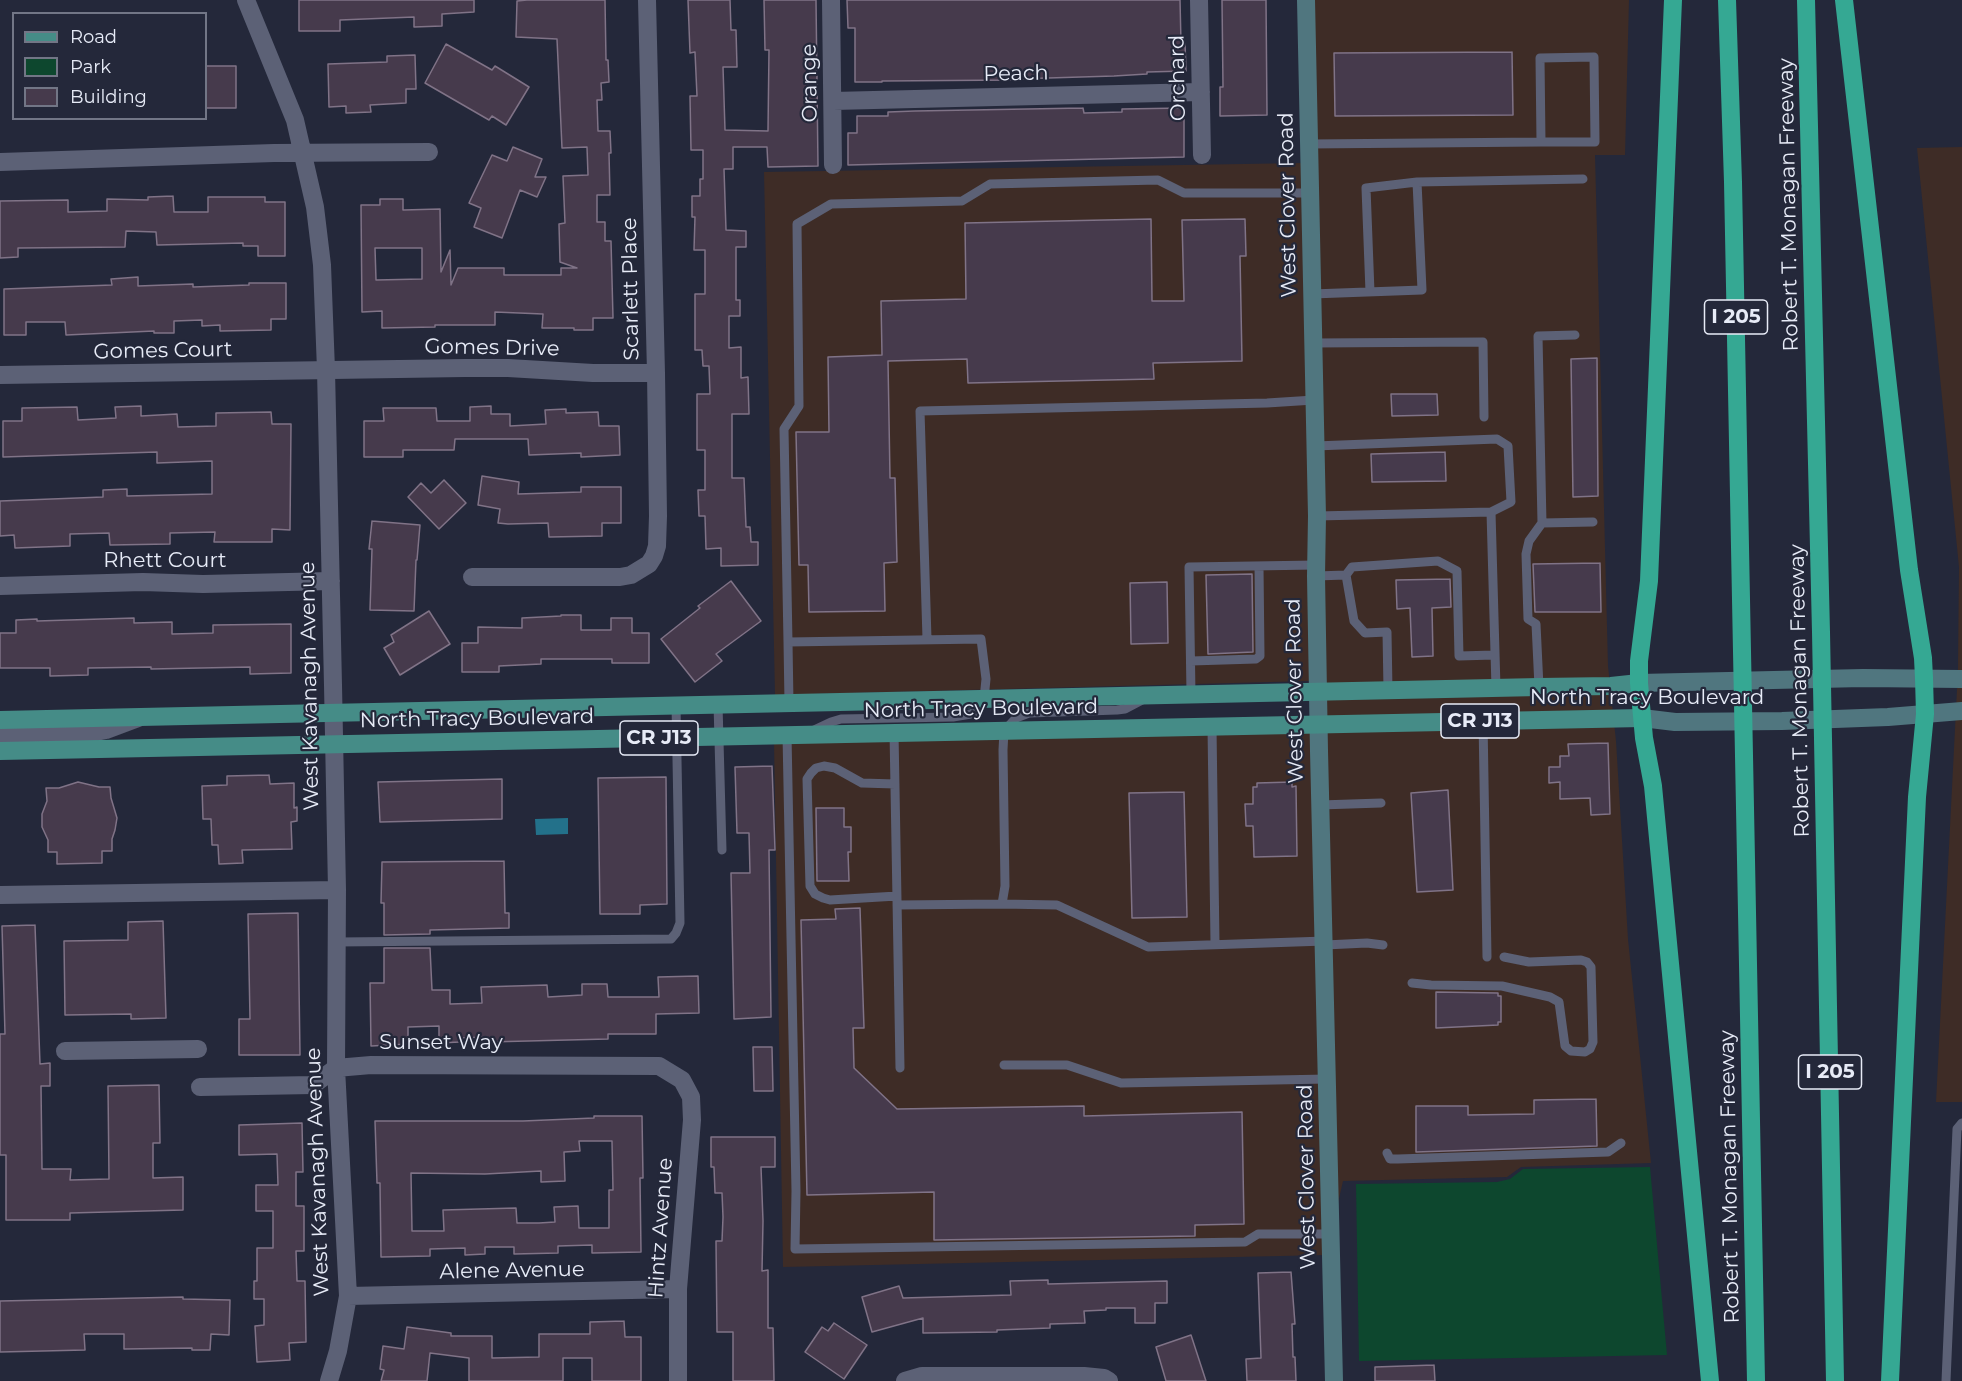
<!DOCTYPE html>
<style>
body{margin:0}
#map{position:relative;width:1962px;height:1381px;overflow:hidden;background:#24283a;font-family:Montserrat,sans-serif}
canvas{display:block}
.legend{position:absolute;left:12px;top:12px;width:195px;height:108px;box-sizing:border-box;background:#24283a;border:2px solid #727686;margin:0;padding:8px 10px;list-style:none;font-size:18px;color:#e7ebf7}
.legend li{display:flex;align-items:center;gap:12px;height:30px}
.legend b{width:30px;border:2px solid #727686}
</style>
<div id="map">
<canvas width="1962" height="1381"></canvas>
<ul class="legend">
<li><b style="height:8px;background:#458c87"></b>Road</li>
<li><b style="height:16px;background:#0d472e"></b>Park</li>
<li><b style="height:16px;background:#463a4c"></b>Building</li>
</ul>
</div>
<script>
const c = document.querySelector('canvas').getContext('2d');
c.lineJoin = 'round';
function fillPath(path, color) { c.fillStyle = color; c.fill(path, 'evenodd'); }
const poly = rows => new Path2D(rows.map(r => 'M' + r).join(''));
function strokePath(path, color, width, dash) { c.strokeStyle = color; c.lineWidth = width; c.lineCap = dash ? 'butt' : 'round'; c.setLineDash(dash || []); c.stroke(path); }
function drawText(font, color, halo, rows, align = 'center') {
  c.font = font + ' Montserrat,sans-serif'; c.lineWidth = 4.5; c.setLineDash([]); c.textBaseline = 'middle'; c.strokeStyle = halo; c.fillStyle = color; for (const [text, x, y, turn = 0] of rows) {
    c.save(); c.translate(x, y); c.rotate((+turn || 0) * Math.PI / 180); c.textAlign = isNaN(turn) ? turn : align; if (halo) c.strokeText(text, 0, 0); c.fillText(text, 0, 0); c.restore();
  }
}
fillPath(poly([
 [1298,0,1629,0,1625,155,1595,155,1608,666,1616,741,1628,939,1651,1163,1521,1167,1507,1177,1343,1181,1326,1255,783,1267,774,741,1314,731,1310,681,775,695,764,172,1303,163],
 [1962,147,1962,1102,1936,1102,1958,670,1959,567,1917,148]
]), '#3e2c26');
fillPath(poly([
 [1650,1167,1667,1355,1359,1361,1356,1184,1497,1182,1510,1179,1523,1169]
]), '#0d472e');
fillPath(poly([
 [568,818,568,834,536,835,535,819]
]), '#23718a');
const building = poly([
 [299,0,474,0,474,12,442,14,442,26,414,27,414,17,340,20,340,31,299,31,299,0],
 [527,0,605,0,606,60,608,60,609,82,601,83,602,100,597,100,598,131,610,131,611,153,609,153,610,195,597,195,597,222,605,222,605,241,611,241,613,318,593,318,593,330,574,330,574,328,542,328,543,314,495,312,495,325,435,325,435,327,382,328,382,311,362,312,361,205,380,205,380,199,403,199,403,210,440,209,441,272,450,250,451,285,458,268,504,268,504,275,561,275,561,268,577,268,560,262,559,224,565,223,563,176,588,175,587,147,562,148,557,39,516,37,517,1,527,0],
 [375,248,422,248,422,279,376,280,375,248],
 [688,0,730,0,731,30,736,30,737,67,723,67,725,130,768,131,769,50,765,50,764,0,816,0,818,166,768,167,767,147,733,147,733,169,724,169,726,230,746,231,746,247,736,247,736,300,740,300,740,316,729,316,729,348,741,347,741,378,748,377,749,414,732,414,732,478,744,478,746,527,750,527,751,542,758,542,758,565,721,566,721,548,706,549,705,516,699,516,698,490,705,490,705,450,697,450,697,394,710,394,709,366,703,366,702,350,695,350,695,294,705,294,705,250,694,250,695,217,692,217,692,196,700,196,700,179,703,179,703,150,691,150,690,96,697,96,695,52,690,53,688,0],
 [847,0,1180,0,1181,43,1185,43,1186,71,1147,72,1147,74,1114,76,1015,79,1015,80,882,81,882,82,855,82,855,28,848,28,847,0],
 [1222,0,1266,0,1267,115,1220,116,1220,87,1223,87,1222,0],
 [446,44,492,70,495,66,529,87,506,125,492,116,489,120,425,83,446,44],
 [1512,52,1513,115,1335,116,1334,53,1512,52],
 [415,55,416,89,406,89,406,103,370,105,371,112,346,113,346,106,329,107,328,64,387,62,387,56,415,55],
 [206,66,236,66,236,108,206,108,206,66],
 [1083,108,1084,113,1122,112,1122,109,1184,108,1184,157,848,165,848,133,857,133,857,116,888,116,888,112,915,111,1083,108],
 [513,147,542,159,535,177,546,177,537,197,520,190,502,238,474,227,481,208,469,203,492,155,507,161,513,147],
 [173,196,174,212,208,212,208,197,265,197,265,202,285,202,285,256,258,256,258,246,243,246,243,243,157,245,156,232,126,231,125,247,18,248,18,257,0,258,0,201,68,200,68,212,107,211,107,199,148,200,148,197,173,196],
 [1151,219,1152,301,1184,301,1182,220,1245,219,1246,256,1240,256,1242,361,1153,363,1154,379,968,383,967,359,888,361,890,478,895,478,897,562,884,563,885,611,809,612,808,565,799,565,796,432,829,432,828,357,882,355,881,301,966,299,965,223,1151,219],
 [138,277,138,286,193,284,193,287,249,285,249,283,286,283,286,319,271,319,271,330,220,331,220,325,202,326,202,320,174,321,174,333,154,333,154,331,66,335,65,322,26,322,26,335,4,335,4,289,112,285,111,279,138,277],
 [1597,358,1598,496,1573,497,1571,359,1597,358],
 [1391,394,1437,394,1438,415,1392,416,1391,394],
 [141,406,141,416,177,414,178,427,216,426,216,413,271,412,272,424,291,424,290,530,272,529,272,542,214,542,215,532,170,533,170,544,110,545,109,533,70,534,70,546,15,548,14,535,0,536,0,501,103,497,103,490,127,489,127,496,212,494,212,461,157,463,157,452,3,457,3,421,22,421,22,408,77,407,78,420,116,418,115,407,141,406],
 [491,406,491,414,510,414,510,426,546,424,545,410,566,409,566,413,598,412,599,426,619,426,620,455,581,457,581,453,529,455,528,439,455,439,454,450,403,450,403,457,364,457,364,421,384,421,383,408,436,408,437,421,470,421,470,407,491,406],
 [1445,452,1446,481,1372,482,1371,454,1445,452],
 [482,476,519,482,518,494,581,492,581,487,621,487,621,523,602,523,602,536,549,537,548,523,508,524,498,523,500,509,478,505,482,476],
 [444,480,466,503,439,529,408,497,421,483,431,493,444,480],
 [372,521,420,525,417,560,416,560,414,611,370,610,372,549,369,549,372,521],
 [1600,563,1601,612,1535,612,1533,564,1600,563],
 [1252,574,1253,652,1208,654,1206,575,1252,574],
 [1450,579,1451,607,1432,608,1433,656,1412,657,1410,608,1397,609,1396,580,1450,579],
 [731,581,761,621,716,654,722,661,695,682,661,639,700,608,698,606,731,581],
 [1167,582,1168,643,1131,644,1130,583,1167,582],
 [429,611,450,644,400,675,384,648,394,642,391,635,429,611],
 [561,615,581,615,581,630,611,630,611,618,632,618,632,633,649,633,649,663,612,663,612,659,541,659,541,664,499,666,499,672,462,672,462,643,478,643,478,627,522,628,522,618,561,616,561,615],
 [134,618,134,623,172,622,172,634,213,633,213,625,291,624,291,673,250,674,250,667,151,669,151,667,88,668,88,675,50,676,50,668,0,668,0,633,16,633,16,620,37,619,37,621,134,618],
 [1608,743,1610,814,1591,815,1590,798,1560,799,1560,782,1549,783,1549,767,1560,767,1560,756,1569,756,1568,744,1608,743],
 [772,766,775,850,769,850,771,1017,734,1019,731,873,750,873,749,833,737,833,735,767,772,766],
 [269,775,270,784,294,783,294,808,297,807,297,821,291,822,292,849,242,850,243,863,219,864,218,845,212,845,211,819,203,819,202,786,227,785,227,776,269,775],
 [666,777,667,904,640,905,640,914,600,914,598,778,666,777],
 [502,779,502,819,380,822,378,782,502,779],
 [78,782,99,787,110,787,111,798,117,818,115,830,112,839,112,851,102,851,102,863,57,864,57,852,48,852,48,840,42,827,42,814,47,801,46,788,59,788,78,782],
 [1292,782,1292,787,1296,786,1297,856,1254,857,1253,826,1246,826,1245,804,1253,804,1253,787,1257,787,1257,783,1292,782],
 [1448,790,1453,890,1417,892,1411,793,1448,790],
 [1184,792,1187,917,1132,918,1129,793,1184,792],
 [816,808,844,808,844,827,851,827,851,852,848,852,849,881,817,881,816,808],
 [504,861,505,913,509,913,509,928,430,930,430,934,384,935,384,903,381,903,382,862,504,861],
 [860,908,864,1028,853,1028,854,1068,897,1109,1084,1106,1084,1116,1242,1112,1244,1224,1195,1225,1195,1236,934,1240,934,1192,807,1195,801,920,836,919,835,909,860,908],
 [298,913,300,1055,239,1055,239,1019,250,1019,248,914,298,913],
 [163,921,166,1018,131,1019,131,1014,65,1015,64,941,128,940,128,922,163,921],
 [35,925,40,1064,50,1063,50,1086,41,1086,42,1169,71,1169,70,1180,109,1179,108,1086,159,1085,160,1143,153,1143,153,1178,183,1177,183,1210,70,1213,70,1220,6,1220,6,1155,0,1155,0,1034,5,1034,2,926,35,925],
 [384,948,430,948,432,990,450,990,450,1004,482,1003,481,987,547,985,548,997,582,995,582,984,607,984,608,997,659,997,658,977,698,976,699,1013,656,1014,656,1034,608,1034,608,1039,488,1042,487,1037,460,1038,460,1042,439,1043,439,1026,408,1027,408,1044,371,1046,370,983,384,983,384,948],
 [1436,992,1498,993,1498,996,1501,996,1501,1022,1498,1022,1498,1025,1436,1028,1436,992],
 [753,1047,772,1047,773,1091,754,1091,753,1047],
 [1596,1099,1597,1146,1416,1152,1416,1106,1468,1106,1468,1115,1534,1114,1534,1100,1596,1099],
 [594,1116,642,1116,643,1178,640,1178,641,1252,592,1253,592,1245,558,1246,558,1253,514,1254,514,1247,485,1247,485,1254,465,1255,465,1248,430,1249,430,1256,381,1257,380,1183,377,1183,375,1121,523,1121,594,1118,594,1116],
 [579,1141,612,1141,613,1190,609,1190,609,1228,579,1228,578,1206,554,1207,555,1222,539,1223,517,1223,516,1208,443,1210,444,1231,412,1231,411,1173,485,1174,541,1171,541,1182,565,1181,564,1152,580,1151,579,1141],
 [302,1123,303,1172,296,1172,296,1206,304,1206,304,1251,296,1251,297,1281,305,1281,306,1342,289,1343,290,1360,257,1362,255,1326,264,1325,264,1299,254,1299,254,1281,257,1281,257,1248,273,1248,273,1211,256,1211,256,1185,278,1185,277,1154,239,1155,239,1125,302,1123],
 [711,1137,775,1137,775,1167,761,1167,763,1221,762,1271,768,1270,768,1328,773,1328,774,1381,733,1381,733,1332,717,1332,716,1241,722,1241,723,1217,722,1193,715,1193,714,1167,711,1167,711,1137],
 [1291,1272,1295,1324,1292,1324,1293,1357,1295,1357,1296,1381,1247,1381,1246,1359,1261,1358,1258,1273,1291,1272],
 [1048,1280,1048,1284,1167,1281,1167,1303,1155,1303,1155,1323,1135,1323,1135,1308,1106,1308,1106,1310,1084,1311,1085,1323,1050,1324,1050,1328,997,1330,997,1332,923,1333,923,1318,872,1332,862,1297,899,1286,903,1298,1011,1295,1010,1281,1048,1280],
 [183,1297,183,1299,230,1300,229,1335,211,1334,210,1350,192,1350,192,1348,124,1349,124,1334,84,1334,85,1350,0,1352,0,1301,183,1297],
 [624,1321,625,1337,641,1337,641,1381,592,1381,592,1358,563,1358,563,1381,469,1381,469,1358,430,1353,427,1381,381,1381,384,1370,380,1369,383,1346,404,1349,407,1327,451,1333,451,1336,492,1336,492,1358,539,1357,539,1334,590,1334,590,1322,624,1321],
 [834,1323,867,1345,844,1379,805,1352,822,1327,828,1331,834,1323],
 [1191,1335,1206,1381,1166,1381,1156,1347,1191,1335],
 [1434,1365,1435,1381,1375,1381,1375,1367,1434,1365]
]);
fillPath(building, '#463a4c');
strokePath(building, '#807387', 1.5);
strokePath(poly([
 [1309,144,1541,142,1595,142,1594,57,1540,58,1541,142],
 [1370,292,1366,188,1417,182],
 [1312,294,1422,290,1417,182,1583,179],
 [1313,343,1483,342,1484,417],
 [1315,446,1497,439,1508,446,1511,502,1491,512,1317,516],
 [1491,512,1496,688],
 [1542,523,1593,522],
 [1346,575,1354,621,1365,633,1387,632,1388,690],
 [1316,576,1346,575,1352,567,1438,561,1457,571,1459,656,1494,655],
 [927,639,920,411,1267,403,1314,400],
 [788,642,789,703],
 [1191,661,1256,659,1260,656,1259,566],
 [1539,687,1536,624,1528,619,1526,554,1529,541,1542,523,1538,336,1575,335],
 [1191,694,1189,567,1316,565],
 [718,704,722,850],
 [1483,721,1487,957],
 [1212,727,1215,944],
 [814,730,831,722,841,719,953,717,971,714,978,710,984,699,986,679,981,639,788,642,784,429,799,406,797,224,831,204,962,201,990,184,1158,180,1184,193,1310,193],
 [894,732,900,1068],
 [787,735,796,1191,795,1249,1245,1242,1258,1234,1330,1234],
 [895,784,862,783,835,768,824,766,816,768,811,773,807,779,810,886,815,894,823,898,830,900,897,896],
 [1320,805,1381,803],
 [1002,904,1005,886,1003,750,1004,731,1016,718,1029,713,1117,710,1125,709,1144,699],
 [897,905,1002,904,1057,905,1148,947,1325,941],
 [336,942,671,939,676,933,680,923,676,705],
 [1325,945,1367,943,1383,945],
 [1412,983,1431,985,1502,986,1550,997,1559,1002,1565,1046,1571,1051,1585,1052,1590,1049,1593,1042,1591,967,1587,962,1581,960,1529,962,1504,957],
 [1004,1065,1067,1065,1121,1083,1327,1079],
 [1387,1153,1390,1159,1398,1159,1608,1152,1621,1143],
 [1946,1381,1957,1129,1962,1123]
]), '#5c6176', 9);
strokePath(poly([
 [246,0,295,120,315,207,322,265,326,370,333,685,337,890,336,1068,348,1296,338,1351,329,1381],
 [831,0,833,165],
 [1199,0,1202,155],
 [833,101,1201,92],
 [0,162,274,153,429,152],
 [0,375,465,368,508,368,593,373,656,373],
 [472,577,620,577,631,575,649,564,654,556,657,546,658,516,656,373,647,0],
 [0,586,143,582,203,584,331,581],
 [0,734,96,732,106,730,138,718],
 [0,895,337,890],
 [65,1051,198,1049],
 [200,1087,313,1085,336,1068,371,1065,659,1066,682,1080,691,1097,692,1120,678,1289,678,1381],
 [348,1296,678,1289],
 [905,1381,922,1376,1084,1376,1104,1378,1109,1381]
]), '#5c6176', 18);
strokePath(poly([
 [1306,0,1317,516,1316,576,1319,751,1334,1381],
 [1639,683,1863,678,1962,679],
 [1642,718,1675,722,1782,721,1888,717,1962,711]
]), '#50767f', 18);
strokePath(poly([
 [0,720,1539,687,1611,686,1639,683],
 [0,751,1642,718]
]), '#458c87', 18);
strokePath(poly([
 [1673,0,1649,581,1639,661,1639,683,1644,738,1653,786,1710,1381],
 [1727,0,1733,182,1756,1381],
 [1806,0,1821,632,1835,1381],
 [1844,0,1909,570,1923,658,1924,678,1925,714,1917,797,1890,1381]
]), '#35a893', 18);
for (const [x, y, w] of [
 [1736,317,63],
 [1480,721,78],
 [659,738,78],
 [1830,1072,63]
]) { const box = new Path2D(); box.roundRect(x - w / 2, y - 17, w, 34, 4.5); c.fillStyle = '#24283a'; c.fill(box); strokePath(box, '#e7ebf7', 1.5); }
drawText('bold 20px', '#e7ebf7', null, [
 ["I 205",1736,317],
 ["CR J13",1480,721],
 ["CR J13",659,738],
 ["I 205",1830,1072]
]);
drawText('21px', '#e7ebf7', '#24283a', [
 ["Peach",1016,74,-1],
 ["Orchard",1178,78,-91],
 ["Orange",810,83,-91],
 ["West Clover Road",1288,205,-91],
 ["Robert T. Monagan Freeway",1789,205,-91],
 ["Scarlett Place",631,289,-91],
 ["Gomes Drive",492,348,1],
 ["Gomes Court",163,351,-1],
 ["Rhett Court",165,561],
 ["West Kavanagh Avenue",310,686,-91],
 ["West Clover Road",1295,691,-91],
 ["Robert T. Monagan Freeway",1800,691,-91],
 ["North Tracy Boulevard",1647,698],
 ["North Tracy Boulevard",981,709,-1],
 ["North Tracy Boulevard",477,719,-1],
 ["Sunset Way",441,1043],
 ["West Kavanagh Avenue",318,1172,-92],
 ["West Clover Road",1307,1177,-91],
 ["Robert T. Monagan Freeway",1730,1177,-91],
 ["Hintz Avenue",661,1228,-86],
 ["Alene Avenue",512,1271,-1]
]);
</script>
